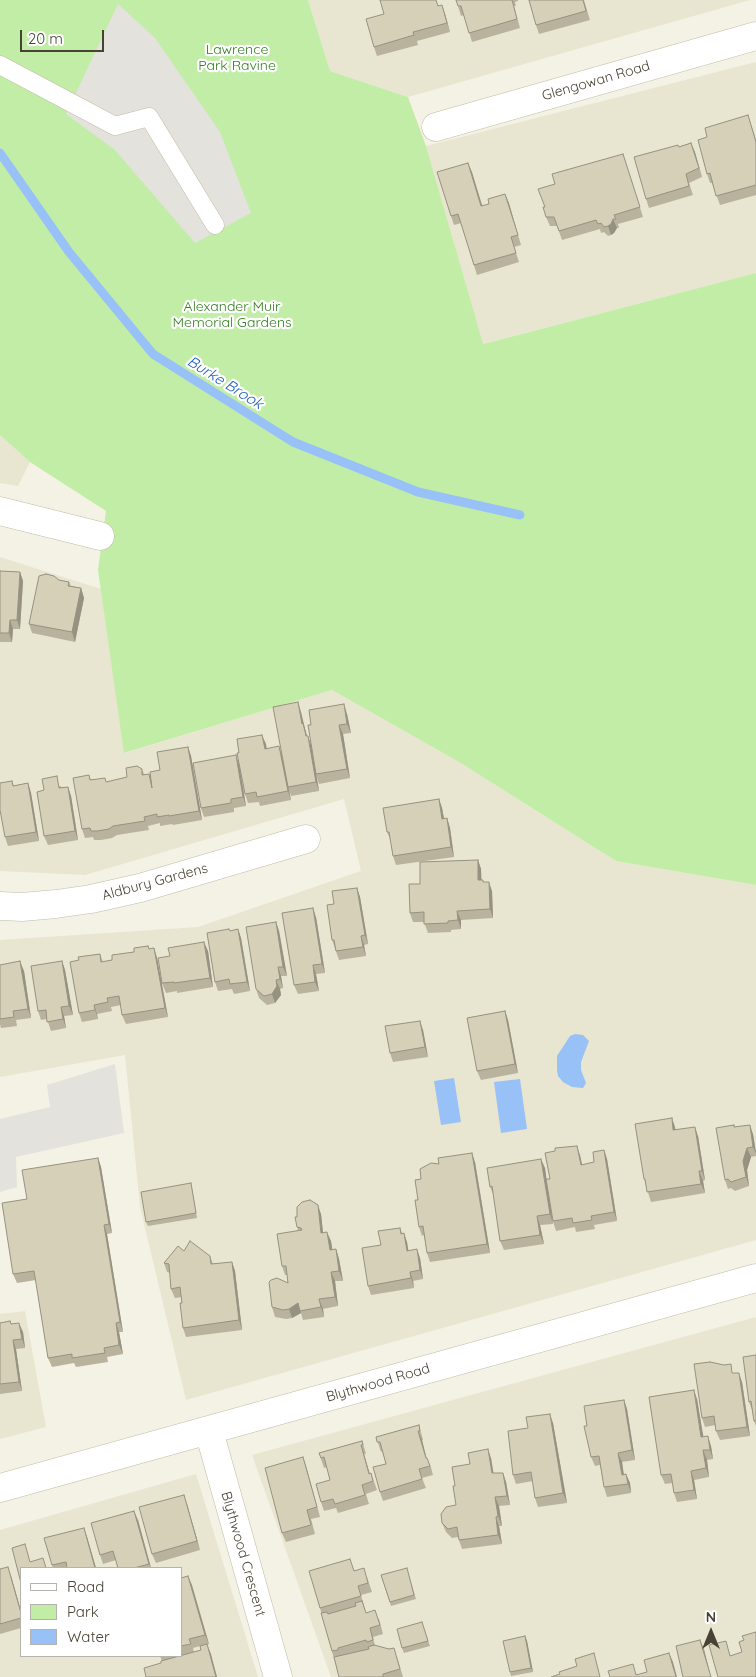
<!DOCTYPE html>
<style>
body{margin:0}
#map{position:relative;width:756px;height:1677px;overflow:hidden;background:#f4f2e4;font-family:Quicksand,sans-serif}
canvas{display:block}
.legend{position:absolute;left:20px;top:1567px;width:162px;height:90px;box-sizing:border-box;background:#fff;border:1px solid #b5b3ad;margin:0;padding:6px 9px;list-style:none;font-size:15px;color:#474233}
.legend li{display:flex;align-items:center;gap:10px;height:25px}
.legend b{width:25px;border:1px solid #b5b3ad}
.north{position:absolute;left:686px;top:1607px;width:50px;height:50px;-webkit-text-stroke:4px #fff;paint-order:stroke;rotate:0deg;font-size:14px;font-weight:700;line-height:20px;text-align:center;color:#474233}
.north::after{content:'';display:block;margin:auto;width:18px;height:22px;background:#474233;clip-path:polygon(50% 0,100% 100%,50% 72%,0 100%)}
.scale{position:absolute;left:20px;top:30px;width:84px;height:22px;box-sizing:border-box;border:2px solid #474233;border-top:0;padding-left:6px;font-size:15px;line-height:18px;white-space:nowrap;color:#474233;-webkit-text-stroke:4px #fff;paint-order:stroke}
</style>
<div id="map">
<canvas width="756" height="1677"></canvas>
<ul class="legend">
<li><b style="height:6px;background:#fff"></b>Road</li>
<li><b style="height:14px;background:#c2eda7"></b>Park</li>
<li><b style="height:14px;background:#98c1f8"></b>Water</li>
</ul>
<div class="north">N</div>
<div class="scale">20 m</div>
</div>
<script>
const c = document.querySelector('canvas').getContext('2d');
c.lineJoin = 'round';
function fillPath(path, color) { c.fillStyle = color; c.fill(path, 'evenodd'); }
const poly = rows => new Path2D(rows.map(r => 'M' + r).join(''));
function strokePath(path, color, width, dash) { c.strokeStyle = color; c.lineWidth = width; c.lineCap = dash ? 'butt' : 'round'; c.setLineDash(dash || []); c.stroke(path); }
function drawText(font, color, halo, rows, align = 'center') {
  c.font = font + ' Quicksand,sans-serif'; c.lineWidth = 4.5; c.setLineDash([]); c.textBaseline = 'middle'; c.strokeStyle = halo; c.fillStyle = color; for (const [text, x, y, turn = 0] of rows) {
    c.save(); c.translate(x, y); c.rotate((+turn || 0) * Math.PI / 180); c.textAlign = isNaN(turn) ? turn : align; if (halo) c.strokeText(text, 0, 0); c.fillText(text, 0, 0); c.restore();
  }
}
fillPath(poly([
 [308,0,750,0,408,97,330,71],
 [756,62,756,273,482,344,426,146],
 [0,435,30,462,18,486,0,483],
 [0,557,101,589,125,753,332,690,459,762,616,861,756,885,756,1240,186,1400,140,1207,125,1055,0,1077,0,940,198,927,361,871,344,799,85,875,0,871],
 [25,1311,46,1427,0,1439,0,1314],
 [756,1317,756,1677,331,1677,252,1455],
 [196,1474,258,1677,0,1677,0,1530],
 [21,1568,181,1568,181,1656,21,1656]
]), '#e8e5d1');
fillPath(poly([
 [0,0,308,0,330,71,408,97,426,146,483,344,756,273,756,885,616,861,459,762,332,690,124,753,98,570,106,511,30,462,0,435]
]), '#c2eda7');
fillPath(poly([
 [118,4,155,38,220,132,251,213,195,243,115,150,66,114],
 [115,1064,124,1133,16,1157,17,1187,0,1192,0,1119,50,1107,47,1085]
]), '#e4e2dd');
fillPath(poly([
 [575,1034,583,1035,589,1041,581,1062,581,1070,586,1083,583,1088,572,1087,563,1082,558,1076,557,1070,557,1056,570,1036],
 [454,1078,461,1122,441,1125,434,1081],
 [520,1079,527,1129,501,1133,494,1082]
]), '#98c1f8');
strokePath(poly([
 [0,153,69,252,153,354,293,442,418,492,520,515]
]), '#98c1f8', 9);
const service = poly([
 [0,65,115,126,149,117,215,225]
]);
const minor = poly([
 [436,127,756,36],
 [0,511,100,536],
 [0,906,22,907,56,904,91,899,140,888,306,839],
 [209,1431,278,1677]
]);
const tertiary = poly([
 [0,1488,756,1278]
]);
strokePath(service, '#c0bca5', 19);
strokePath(minor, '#c0bca5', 29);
strokePath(tertiary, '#c0bca5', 29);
strokePath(service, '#fff', 18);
strokePath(minor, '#fff', 28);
strokePath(tertiary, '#fff', 28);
fillPath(poly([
 [456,0,518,0,518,1,515,2,516,6,514,6,520,28,472,42,464,15,461,16],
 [584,0,590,20,539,34,536,25],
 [439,5,445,14,450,32,417,41,418,45,377,56,374,47,384,14],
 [748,115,756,140,756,195,720,205,712,183,710,183,707,174,707,137],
 [691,143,702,177,689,183,693,195,649,208,646,199,679,147],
 [623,154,643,217,618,224,619,228,617,228,614,233,611,235,608,236,604,232,601,233,600,229,562,240,557,226,550,226,546,217,545,207,555,184],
 [468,163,482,206,489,204,505,194,521,245,514,247,519,262,477,275,461,223,454,225,451,216],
 [0,571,20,572,23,581,20,629,13,629,12,642,0,642],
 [59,580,69,582,71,586,81,588,84,598,75,642,32,633,29,624],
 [301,712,303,724,311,745,311,725,347,714,351,733,343,734,350,778,319,784,317,777,319,791,291,796,289,789,291,800,260,806,259,802,248,803,245,794,241,775,246,806,234,808,234,812,204,817,201,808,239,763,239,753,262,735,266,749,282,755],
 [188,747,191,756,202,820,173,825,172,824,160,826,160,823,148,826,149,830,117,835,112,838,101,840,94,840,93,837,85,838,82,829,89,775,91,780,107,782,127,777,142,769,144,774,149,774,151,778],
 [12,781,14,786,28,783,31,793,39,841,8,846,5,837],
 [61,786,61,787,68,787,71,796,78,840,48,845,44,836,44,790],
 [439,799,442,808,444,819,447,818,450,828,454,857,396,865,393,856,391,841,387,832],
 [478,860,481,869,481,880,492,891,493,918,461,920,461,929,451,930,451,932,428,933,424,922,413,922,410,913,420,884],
 [357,888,360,897,368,944,364,945,366,956,339,960,332,940,334,904],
 [316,917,325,973,316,974,319,991,298,994,294,985],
 [276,922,279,931,287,976,281,976,283,988,280,989,281,995,275,1003,267,1005,259,998,256,989],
 [238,929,241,938,250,991,234,994,232,989,218,991,215,982,230,931],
 [148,946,149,949,154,948,157,958,168,1017,126,1024,122,1015,121,1005,111,1007,112,1011,97,1014,98,1019,82,1022,79,1013,79,960,100,954,103,962,112,960],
 [208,951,213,987,177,993,177,991,166,993,162,983],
 [62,961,65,970,73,1015,64,1016,66,1028,51,1031,47,1019,41,1020,38,1011],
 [0,965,24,971,31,1018,16,1020,17,1026,1,1028,0,1024],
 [505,1011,508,1020,518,1073,481,1080,477,1071],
 [423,1030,428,1057,393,1062,390,1053],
 [675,1127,675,1130,698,1136,705,1180,703,1181,705,1193,651,1202,644,1179],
 [735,1127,753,1134,756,1152,756,1156,751,1157,747,1170,749,1186,735,1191,731,1188,728,1189,725,1180],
 [604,1150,607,1159,617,1221,594,1225,595,1229,576,1232,575,1227,556,1231,553,1221,549,1199,553,1224,540,1225,544,1244,504,1250,500,1241,494,1196,490,1187,545,1168,546,1179,550,1179,580,1155,582,1165,594,1162],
 [98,1158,101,1167,112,1233,107,1234,123,1332,119,1332,123,1354,107,1357,108,1362,76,1367,74,1363,52,1367,48,1358,36,1280,17,1283,13,1274,27,1199],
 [475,1162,490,1253,430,1262,427,1253,424,1235,422,1236,419,1227,418,1200,421,1179,439,1164],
 [192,1188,197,1218,148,1226,146,1222],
 [321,1214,323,1232,331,1241,332,1250,336,1249,339,1259,343,1281,335,1281,338,1306,323,1309,324,1317,303,1320,301,1313,292,1318,286,1319,275,1317,272,1307,288,1283,287,1275,285,1275,282,1266,298,1231,297,1227],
 [400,1228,402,1233,407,1242,408,1251,420,1258,423,1279,413,1281,414,1288,371,1295,368,1286,381,1245],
 [184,1251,210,1256,213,1264,232,1262,235,1271,242,1330,186,1337,183,1328,182,1297,175,1298,171,1289,170,1273,167,1272,164,1263],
 [10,1321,11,1324,23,1332,25,1348,16,1349,22,1391,0,1394,0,1323],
 [756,1355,756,1426,754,1421,752,1410,749,1402],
 [734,1373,742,1382,750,1436,720,1440,716,1431,716,1425,705,1427,702,1418],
 [697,1399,703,1437,711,1446,713,1459,707,1460,709,1477,694,1480,697,1499,677,1502,674,1493,673,1483,665,1484,661,1475],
 [624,1400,627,1409,635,1460,622,1462,624,1475,630,1483,631,1493,607,1497,604,1487,600,1465,595,1466,591,1457,587,1426],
 [553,1423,567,1503,538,1507,535,1498,533,1481,516,1484,513,1475,528,1428],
 [419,1425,423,1440,422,1440,426,1458,431,1467,433,1475,422,1478,426,1488,383,1501,380,1492,386,1464,382,1451,381,1452,376,1437],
 [362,1441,365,1450,366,1454,364,1454,370,1474,371,1473,377,1490,366,1494,369,1504,338,1513,336,1508,324,1511,321,1502,330,1480,327,1467,324,1468,319,1453],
 [303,1457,320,1517,311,1519,315,1534,286,1542,282,1533],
 [491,1458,493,1473,503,1473,506,1482,510,1505,499,1506,502,1526,499,1526,502,1544,462,1549,458,1537,452,1538,446,1532,442,1523,456,1505,455,1486,470,1464],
 [187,1504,200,1550,156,1563,152,1554],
 [138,1520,151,1568,118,1568,116,1560,103,1564,100,1555],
 [84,1528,87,1537,96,1568,53,1568,44,1538],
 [0,1569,11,1576,21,1611,21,1628,0,1634],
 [354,1570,367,1577,372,1592,361,1595,366,1613,379,1619,383,1634,373,1637,375,1646,397,1657,403,1677,339,1677,320,1608],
 [408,1572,416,1599,391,1606,381,1575],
 [188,1576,209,1644,207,1645,217,1677,146,1677,161,1663,162,1661,160,1656,181,1656,181,1578],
 [200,1646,201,1650,194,1652,193,1648],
 [422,1622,430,1646,404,1653,402,1648],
 [525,1636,527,1641,533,1672,511,1676,510,1672]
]), '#b9b39e');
fillPath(poly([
 [442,5,445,14,450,32,447,23],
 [691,143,695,152,702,177,699,168],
 [468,163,472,172,485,215,481,206],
 [505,194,509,203,521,245,518,235],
 [613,219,617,228,614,233,611,235,608,226],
 [20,572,23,581,20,629,17,620],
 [81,588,84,598,75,642,72,632],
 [10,620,13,629,12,642,9,633],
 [298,702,301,712,309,745,302,724],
 [344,704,347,714,351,733,347,724],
 [339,725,343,734,350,778,347,769],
 [262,735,266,744,268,758,265,749],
 [308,736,311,745,319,791,316,782],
 [279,746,282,756,291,800,288,791],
 [188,747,191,756,202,820,199,811],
 [236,755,239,764,246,806,243,797],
 [28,783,31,793,39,841,36,832],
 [68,787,71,796,78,840,75,831],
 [439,799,442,808,446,829,442,819],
 [447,818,450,828,454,857,451,847],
 [478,860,481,869,482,889,478,880],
 [489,882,492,891,493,918,490,909],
 [357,888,360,897,368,944,365,935],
 [313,908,316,917,325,973,322,964],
 [457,911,461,920,461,929,458,920],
 [276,922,279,931,287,976,283,967],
 [238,929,241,938,250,991,247,982],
 [361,936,364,945,366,956,363,947],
 [204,942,208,951,213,987,210,978],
 [154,948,157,958,168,1017,165,1008],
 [20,961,24,971,31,1018,28,1009],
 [62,961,65,970,73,1015,69,1006],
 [313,965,316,974,319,991,315,982],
 [278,967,281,976,283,988,280,979],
 [276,980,280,989,281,995,275,1003,272,994],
 [94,1005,97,1014,98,1019,95,1010],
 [61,1007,64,1016,66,1028,63,1019],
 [505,1011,508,1020,518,1073,515,1064],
 [420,1021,423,1030,428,1057,425,1047],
 [672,1118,675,1127,677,1139,673,1130],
 [750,1125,753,1134,756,1154,753,1147],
 [695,1127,698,1136,705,1180,702,1171],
 [577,1146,580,1155,584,1174,581,1165],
 [747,1148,751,1157,747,1170,749,1186,746,1177,743,1161],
 [604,1150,607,1159,617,1221,614,1212],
 [472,1153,475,1162,490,1253,487,1244],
 [98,1158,101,1167,112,1233,109,1224],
 [541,1159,545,1168,553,1224,550,1214],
 [699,1171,703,1181,705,1193,701,1184],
 [318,1205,321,1214,324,1242,321,1233],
 [537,1216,540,1225,544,1244,540,1235],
 [104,1225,107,1234,123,1332,120,1322],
 [327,1232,331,1241,334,1260,330,1250],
 [404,1233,407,1242,410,1260,407,1251],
 [336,1249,339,1259,343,1281,339,1271],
 [417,1249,420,1258,423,1279,420,1270],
 [232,1262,235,1271,242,1330,239,1320],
 [331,1272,335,1281,338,1306,335,1297],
 [410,1272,413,1281,414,1288,411,1278],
 [319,1299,323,1309,324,1317,321,1307],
 [298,1303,301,1313,292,1318,289,1309],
 [19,1323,23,1332,25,1348,22,1339],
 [116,1323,119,1332,123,1354,119,1345],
 [13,1340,16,1349,22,1391,19,1382],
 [739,1373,742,1382,750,1436,747,1427],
 [694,1390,697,1399,705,1446,701,1437],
 [624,1400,627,1409,635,1460,632,1450],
 [550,1414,553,1423,567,1503,563,1493],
 [418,1431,422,1440,429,1468,426,1458],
 [708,1436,711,1446,713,1459,710,1450],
 [361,1445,364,1454,372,1483,369,1474],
 [488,1449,491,1458,495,1482,492,1473],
 [703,1450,707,1460,709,1477,706,1468],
 [618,1453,622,1462,625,1484,622,1475],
 [303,1457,306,1466,320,1517,317,1507],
 [691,1471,694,1480,697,1499,694,1490],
 [503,1473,506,1482,510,1505,507,1496],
 [626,1474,630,1483,631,1493,628,1484],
 [184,1495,187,1504,200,1550,197,1541],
 [495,1497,499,1506,502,1526,498,1516],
 [134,1511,138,1520,151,1568,149,1564],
 [496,1517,499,1526,502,1544,498,1535],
 [84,1528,87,1537,96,1568,95,1568],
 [8,1567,11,1576,21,1611,21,1613],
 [188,1576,192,1585,209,1644,205,1635],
 [525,1636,527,1641,533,1672,531,1668],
 [700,1640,704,1649,711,1677],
 [207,1644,211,1654,217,1677,216,1677],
 [669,1653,673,1662,677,1677,676,1677]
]), '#969281');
const building = poly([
 [380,0,436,0,438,6,442,5,447,23,413,32,414,35,374,47,366,19,384,14,380,0],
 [456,0,512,0,517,19,469,33,461,6,458,6,456,0],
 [529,0,583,0,586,11,536,25,529,0],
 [748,115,756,142,756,185,716,196,710,173,707,174,698,140,707,137,705,128,748,115],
 [691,143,699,168,686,174,689,186,646,199,634,157,678,145,679,147,691,143],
 [623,154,640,207,614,215,616,219,613,219,611,224,608,226,604,227,601,223,598,224,596,220,559,231,554,217,546,217,543,207,545,207,538,189,555,184,552,174,623,154],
 [468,163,481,206,489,204,488,199,505,194,518,235,511,237,516,253,474,265,458,214,451,216,437,172,468,163],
 [0,571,20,572,17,620,10,620,9,633,0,633,0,571],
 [46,574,54,576,59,580,69,582,68,586,81,588,72,632,29,624,39,576,46,574],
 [298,702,302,724,303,723,306,736,308,736,316,782,288,787,273,707,298,702],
 [344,704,347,724,339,725,347,769,316,774,308,725,311,725,309,710,344,704],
 [262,735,265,749,279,746,288,791,257,797,256,792,245,794,237,753,239,753,237,739,262,735],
 [188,747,199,811,169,816,169,815,157,817,157,814,144,817,145,821,113,826,109,829,97,831,91,831,90,828,82,829,73,778,89,775,90,780,105,778,106,782,127,777,126,768,137,766,142,769,142,775,149,774,152,788,150,772,160,770,157,752,188,747],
 [236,755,243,797,231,799,231,803,201,808,193,763,236,755],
 [57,776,59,788,68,787,75,831,44,836,37,792,44,790,42,779,57,776],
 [12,781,13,786,28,783,36,832,5,837,0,810,0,783,12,781],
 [439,799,442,819,447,818,451,847,393,856,389,832,387,832,383,808,439,799],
 [478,860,478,880,483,880,483,882,489,882,490,909,457,911,458,920,448,921,448,923,424,924,424,912,410,913,409,884,420,884,420,862,478,860],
 [357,888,365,935,361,936,363,947,336,951,334,940,332,940,327,905,334,904,332,891,357,888],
 [313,908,322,964,313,965,315,982,294,985,282,913,313,908],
 [276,922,283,967,278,967,280,979,276,980,277,986,272,994,264,996,256,989,246,927,276,922],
 [229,929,230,931,238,929,247,982,230,984,229,979,215,982,207,933,229,929],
 [204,942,210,978,174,983,174,982,162,983,158,958,170,956,168,948,204,942],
 [148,946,149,949,154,948,165,1008,122,1015,119,996,107,998,108,1002,94,1005,95,1010,79,1013,70,962,79,960,78,957,100,954,101,962,112,960,112,955,134,952,134,948,148,946],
 [20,961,28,1009,13,1011,14,1017,0,1019,0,965,20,961],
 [62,961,69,1006,61,1007,63,1019,47,1022,46,1010,38,1011,31,966,62,961],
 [505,1011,515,1064,477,1071,467,1018,505,1011],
 [420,1021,425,1047,390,1053,385,1026,420,1021],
 [672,1118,673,1130,695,1127,702,1171,699,1171,701,1184,647,1192,645,1179,644,1179,635,1124,672,1118],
 [734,1125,734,1127,750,1125,753,1147,747,1148,743,1161,746,1177,731,1182,728,1179,725,1180,716,1128,734,1125],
 [577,1146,581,1165,594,1162,593,1152,604,1150,614,1212,591,1216,592,1220,573,1223,572,1218,553,1221,546,1179,550,1179,545,1153,555,1151,555,1148,577,1146],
 [472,1153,487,1244,427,1253,423,1226,419,1227,415,1200,418,1200,415,1180,421,1179,420,1169,431,1163,439,1164,438,1158,472,1153],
 [98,1158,109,1224,104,1225,120,1322,116,1323,119,1345,104,1348,105,1353,72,1358,72,1354,48,1358,34,1271,13,1274,2,1203,27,1199,22,1170,98,1158],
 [541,1159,550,1214,537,1216,540,1235,500,1241,492,1186,490,1187,487,1168,541,1159],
 [191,1183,196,1213,146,1222,141,1192,191,1183],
 [310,1200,318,1205,321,1233,327,1232,330,1250,336,1249,339,1271,331,1272,335,1297,319,1299,321,1307,300,1311,298,1303,289,1309,283,1310,272,1307,269,1282,271,1280,277,1278,288,1283,286,1266,282,1266,277,1234,302,1230,301,1228,297,1227,295,1217,297,1217,297,1207,302,1202,310,1200],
 [400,1228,401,1234,404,1233,407,1251,417,1249,420,1270,410,1272,411,1278,368,1286,362,1248,381,1245,378,1231,400,1228],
 [190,1241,210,1256,211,1264,232,1262,239,1320,183,1328,180,1303,182,1303,180,1287,171,1289,169,1264,164,1263,178,1246,184,1251,190,1241],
 [10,1321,11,1324,19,1323,22,1339,13,1340,19,1382,0,1384,0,1323,10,1321],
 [756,1355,756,1421,754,1421,751,1401,749,1402,743,1357,756,1355],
 [710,1362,724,1365,731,1364,732,1373,739,1373,747,1427,716,1431,714,1416,702,1418,694,1364,710,1362],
 [694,1390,701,1437,708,1436,710,1450,703,1450,706,1468,691,1471,694,1490,674,1493,671,1474,661,1475,649,1397,694,1390],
 [624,1400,632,1450,618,1453,622,1475,626,1474,628,1484,604,1487,599,1456,591,1457,584,1426,587,1426,584,1406,624,1400],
 [550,1414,563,1493,535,1498,531,1472,513,1475,508,1431,528,1428,526,1417,550,1414],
 [419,1425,420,1431,418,1431,426,1458,427,1458,430,1466,419,1469,422,1479,380,1492,373,1467,386,1464,380,1442,377,1442,376,1437,419,1425],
 [362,1441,363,1445,361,1445,369,1474,371,1473,373,1481,362,1485,365,1495,335,1504,333,1499,321,1502,316,1484,330,1480,324,1457,321,1458,319,1453,362,1441],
 [488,1449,492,1473,503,1473,507,1496,495,1497,498,1516,496,1517,498,1535,459,1540,457,1527,448,1529,442,1523,441,1514,446,1507,456,1505,453,1486,455,1486,452,1467,470,1464,468,1453,488,1449],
 [303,1457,317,1507,307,1510,311,1525,282,1533,265,1468,303,1457],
 [184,1495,197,1541,152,1554,139,1507,184,1495],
 [134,1511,149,1564,134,1568,118,1568,113,1551,100,1555,91,1523,134,1511],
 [84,1528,95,1568,67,1568,66,1562,52,1565,44,1538,84,1528],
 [25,1544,30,1562,43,1558,46,1568,21,1568,21,1583,12,1548,25,1544],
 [350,1559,354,1571,364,1568,368,1583,358,1586,361,1596,320,1608,309,1571,350,1559],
 [8,1567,21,1613,21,1618,0,1624,0,1569,8,1567],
 [407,1568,414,1595,390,1602,381,1575,407,1568],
 [188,1576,205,1635,189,1639,191,1644,181,1646,181,1578,188,1576],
 [362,1601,366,1613,375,1610,380,1625,370,1628,373,1640,367,1642,366,1640,338,1648,338,1650,332,1651,321,1613,327,1612,328,1614,356,1606,355,1603,362,1601],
 [422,1622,428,1641,402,1648,397,1629,422,1622],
 [756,1632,756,1677,718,1677,709,1645,726,1641,730,1656,742,1652,739,1642,744,1640,742,1636,756,1632],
 [525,1636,531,1668,510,1672,503,1641,525,1636],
 [700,1640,711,1677,683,1677,676,1646,700,1640],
 [207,1644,216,1677,146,1677,144,1668,161,1663,161,1661,201,1650,200,1646,207,1644],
 [374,1645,389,1649,394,1648,400,1669,383,1674,383,1677,339,1677,334,1657,369,1649,368,1647,374,1645],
 [594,1653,600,1677,551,1677,560,1674,559,1672,577,1666,575,1659,594,1653],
 [669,1653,676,1677,610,1677,608,1671,633,1664,636,1675,647,1672,644,1660,669,1653]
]);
fillPath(building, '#d7d0b8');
strokePath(building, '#969281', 1);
drawText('14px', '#347f20', '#fff', [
 ["Lawrence",237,50],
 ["Park Ravine",237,66],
 ["Alexander Muir",232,307],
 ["Memorial Gardens",232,323]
]);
drawText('14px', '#474233', '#fff', [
 ["Glengowan Road",596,81,-16],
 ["Aldbury Gardens",155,882,-15],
 ["Blythwood Road",378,1383,-16],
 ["Blythwood Crescent",243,1554,74]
]);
drawText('italic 15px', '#2061be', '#fff', [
 ["Burke Brook",225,383,32]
]);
</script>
